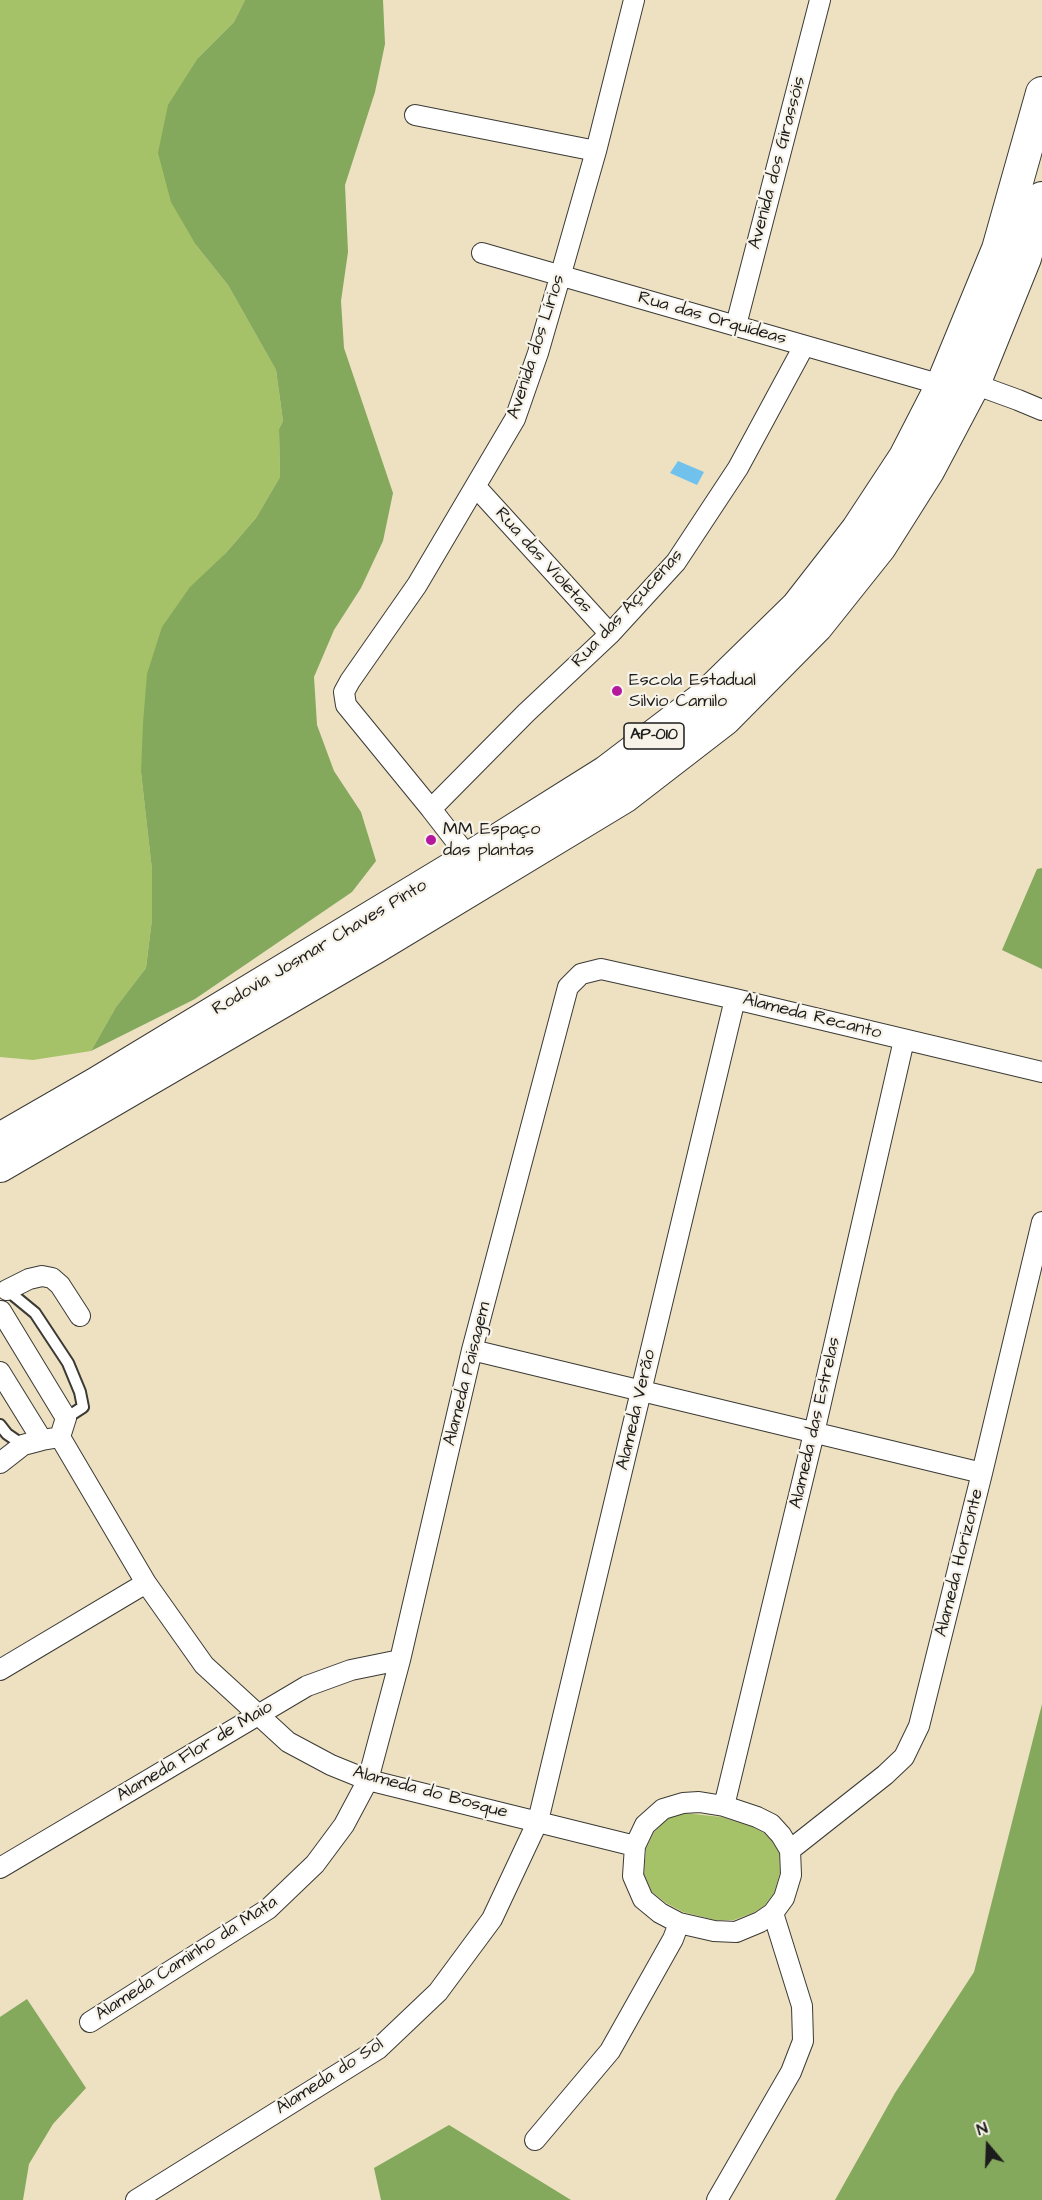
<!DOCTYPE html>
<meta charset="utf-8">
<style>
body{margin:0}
#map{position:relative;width:1042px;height:2200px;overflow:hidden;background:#ede1c2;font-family:"Architects Daughter",sans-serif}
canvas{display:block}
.north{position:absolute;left:958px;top:2116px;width:60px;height:60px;-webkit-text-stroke:4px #f7f3e8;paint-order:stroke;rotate:341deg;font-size:16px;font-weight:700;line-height:24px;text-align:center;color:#1c1c1c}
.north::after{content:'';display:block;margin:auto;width:21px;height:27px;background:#1c1c1c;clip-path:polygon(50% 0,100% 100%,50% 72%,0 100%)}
</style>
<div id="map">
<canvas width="1042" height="2200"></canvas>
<div class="north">N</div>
</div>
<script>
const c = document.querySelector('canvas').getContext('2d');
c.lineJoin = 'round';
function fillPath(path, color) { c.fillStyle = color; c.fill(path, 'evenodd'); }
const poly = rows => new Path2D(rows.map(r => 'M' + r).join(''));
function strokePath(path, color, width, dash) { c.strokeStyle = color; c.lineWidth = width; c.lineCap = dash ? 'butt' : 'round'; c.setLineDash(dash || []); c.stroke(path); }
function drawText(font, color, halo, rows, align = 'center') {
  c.font = font + ' "Architects Daughter",sans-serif'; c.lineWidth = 4.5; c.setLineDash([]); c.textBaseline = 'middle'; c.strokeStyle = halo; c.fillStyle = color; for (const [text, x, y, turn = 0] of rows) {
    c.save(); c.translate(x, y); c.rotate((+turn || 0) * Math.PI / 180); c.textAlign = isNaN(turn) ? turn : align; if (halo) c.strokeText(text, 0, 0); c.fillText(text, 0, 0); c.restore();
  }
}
fillPath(poly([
 [0,0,245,0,234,22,198,58,196,245,228,285,276,370,283,421,279,429,280,477,256,518,225,554,141,772,152,870,152,919,146,968,116,1007,91,1051,33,1060,0,1057],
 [685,1813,721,1817,753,1827,764,1833,772,1841,779,1853,780,1873,774,1893,765,1905,755,1912,734,1920,715,1920,683,1912,666,1903,652,1892,644,1874,646,1849,654,1832,668,1818]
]), '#a5c268');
fillPath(poly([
 [245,0,383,0,385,44,375,92,345,185,348,252,341,301,344,348,393,493,383,541,361,588,334,630,314,677,317,725,334,771,361,812,376,861,352,892,195,999,91,1051,116,1007,146,968,152,919,152,870,141,772,143,723,147,674,162,627,190,587,225,554,256,518,280,477,279,429,283,421,276,370,228,285,196,245,171,202,158,153,168,105,198,58,234,22],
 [1042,868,1042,969,1002,950,1037,869],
 [1042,1704,1042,2200,835,2200,895,2093,974,1972],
 [27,1999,86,2088,53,2124,29,2164,23,2200,0,2200,0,2017],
 [449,2125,571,2200,381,2200,374,2168]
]), '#84a85c');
fillPath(poly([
 [678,461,704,472,697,485,670,473]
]), '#70c2ec');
const service = poly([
 [7,1290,35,1313,68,1363,80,1392,83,1407,66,1418],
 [0,1425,7,1434,23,1445]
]);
const minor = poly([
 [415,115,596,151],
 [482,253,942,385],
 [736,325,820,0],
 [974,384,1018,400,1042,410],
 [476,487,610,634],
 [431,809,526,713,610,634,676,562,738,468,804,346],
 [469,858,431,809,346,705,344,692,350,681,417,585,515,419,538,353,560,277,596,151,634,0],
 [7,1290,29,1279,42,1276,52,1278,60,1285,80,1316],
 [1,1311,66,1418,60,1437],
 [472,1350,982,1473],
 [0,1372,42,1440,60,1437],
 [60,1437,146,1583,204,1665,288,1742,331,1765,368,1780,635,1846],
 [0,1463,23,1445,42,1440],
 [0,1670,146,1583],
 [699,1802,724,1806,757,1817,771,1824,781,1835,790,1850,791,1875,784,1898,773,1913,760,1922,736,1932,714,1931,679,1923,660,1913,643,1899,633,1876,635,1846,645,1825,663,1809,683,1803,699,1802],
 [724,1806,814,1433,904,1040],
 [790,1850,885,1775,904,1757,919,1726,982,1473,1042,1222],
 [0,1868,307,1686,351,1670,400,1660],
 [90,2022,268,1909,315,1864,344,1825,368,1780,400,1660,472,1350,568,987,581,974,601,969,735,999,1042,1072],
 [535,2140,610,2051,673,1939,679,1923],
 [136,2200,378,2049,438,1992,492,1919,538,1821,735,999],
 [717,2200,791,2072,803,2041,802,2006,773,1913]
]);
const primary = poly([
 [0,1139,97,1083,469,858,606,772,706,696,797,607,857,530,905,457,942,385,998,249,1042,93],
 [0,1166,376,947,624,797,725,719,817,626,880,547,928,471,974,384,1025,258,1042,198]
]);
strokePath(service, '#3b3a35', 14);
strokePath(minor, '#3b3a35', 22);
strokePath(primary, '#3b3a35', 34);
strokePath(service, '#fff', 10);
strokePath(minor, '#fff', 20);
strokePath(primary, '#fff', 32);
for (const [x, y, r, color] of [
 [617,691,6,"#b5179e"],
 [431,840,6,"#b5179e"]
]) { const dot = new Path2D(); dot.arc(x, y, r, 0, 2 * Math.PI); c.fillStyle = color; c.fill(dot); strokePath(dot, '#f7f3e8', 2); }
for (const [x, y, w] of [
 [654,736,60]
]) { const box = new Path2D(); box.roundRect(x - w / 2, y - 13, w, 26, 4.5); c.fillStyle = '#f7f3e8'; c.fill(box); strokePath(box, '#1c1c1c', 1.5); }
drawText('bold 16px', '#1c1c1c', null, [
 ["AP-010",654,736]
]);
drawText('18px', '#1c1c1c', '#f7f3e8', [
 ["Avenida dos Girassóis",778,163,-75],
 ["Rua das Orquídeas",712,319,16],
 ["Avenida dos Lírios",537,347,-72],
 ["Rua das Violetas",543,561,48],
 ["Rua das Açucenas",628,609,-47],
 ["Rodovia Josmar Chaves Pinto",320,948,-31],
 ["Alameda Recanto",812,1017,14],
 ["Alameda Paisagem",468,1374,-76],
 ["Alameda Verão",637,1410,-77],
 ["Alameda das Estrelas",816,1423,-77],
 ["Alameda Horizonte",960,1563,-76],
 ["Alameda Flor de Maio",195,1752,-31],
 ["Alameda do Bosque",430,1793,15],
 ["Alameda Caminho da Mata",187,1959,-33],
 ["Alameda do Sol",330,2077,-33]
]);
drawText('18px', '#1c1c1c', '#f7f3e8', [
 ["Escola Estadual",629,681],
 ["Silvio Camilo",629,702],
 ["MM Espaço",443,830],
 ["das plantas",443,851]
], 'left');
</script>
